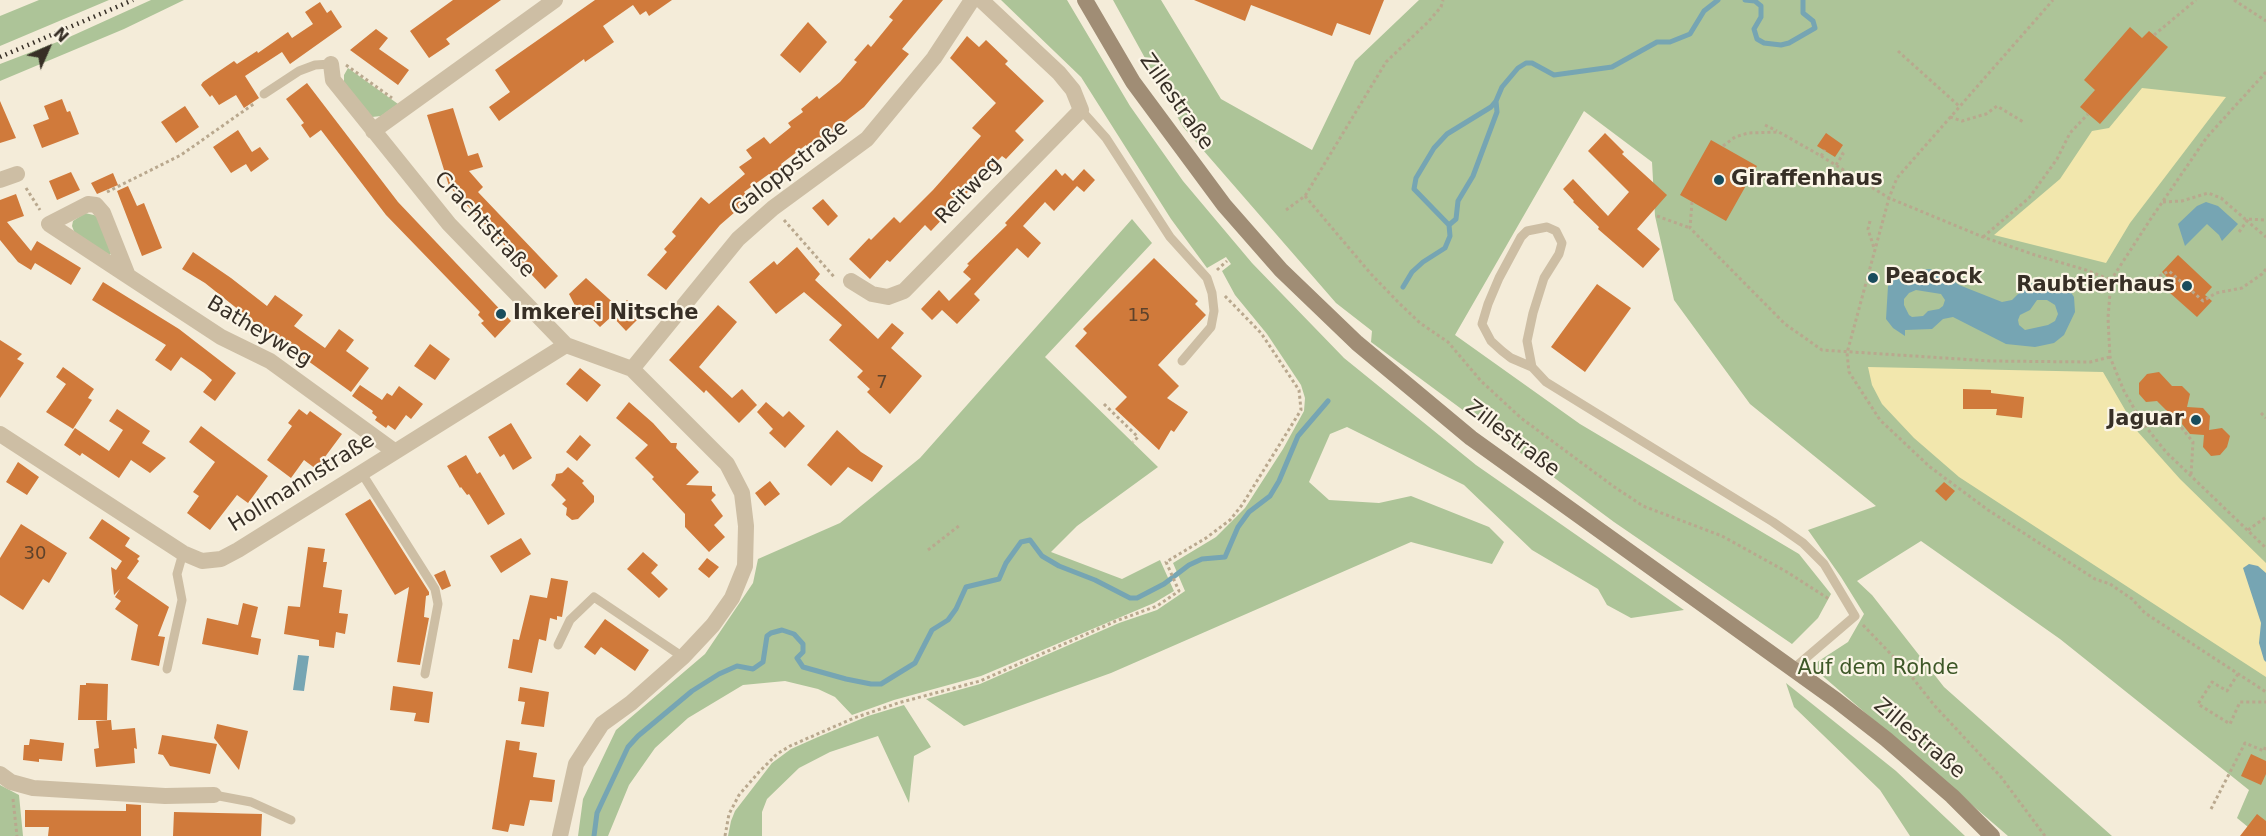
<!DOCTYPE html>
<meta charset="utf-8">
<style>
body{margin:0}
#map{position:relative;width:2266px;height:836px;overflow:hidden;background:#f4ecd9;font-family:"DejaVu Sans",sans-serif}
canvas{display:block}
.north{position:absolute;left:18px;top:18px;width:60px;height:60px;-webkit-text-stroke:4px #fbf5e6;paint-order:stroke;rotate:45deg;font-size:16px;font-weight:700;line-height:24px;text-align:center;color:#372f26}
.north::after{content:'';display:block;margin:auto;width:21px;height:27px;background:#372f26;clip-path:polygon(50% 0,100% 100%,50% 72%,0 100%)}
</style>
<div id="map">
<canvas width="2266" height="836"></canvas>
<div class="north">N</div>
</div>
<script>
const c = document.querySelector('canvas').getContext('2d');
c.lineJoin = 'round';
function fillPath(path, color) { c.fillStyle = color; c.fill(path, 'evenodd'); }
const poly = rows => new Path2D(rows.map(r => 'M' + r).join(''));
function strokePath(path, color, width, dash) { c.strokeStyle = color; c.lineWidth = width; c.lineCap = dash ? 'butt' : 'round'; c.setLineDash(dash || []); c.stroke(path); }
function drawText(font, color, halo, rows, align = 'center') {
  c.font = font + ' "DejaVu Sans",sans-serif'; c.lineWidth = 4.5; c.setLineDash([]); c.textBaseline = 'middle'; c.strokeStyle = halo; c.fillStyle = color; for (const [text, x, y, turn = 0] of rows) {
    c.save(); c.translate(x, y); c.rotate((+turn || 0) * Math.PI / 180); c.textAlign = isNaN(turn) ? turn : align; if (halo) c.strokeText(text, 0, 0); c.fillText(text, 0, 0); c.restore();
  }
}
fillPath(poly([
 [39,0,109,0,0,46,0,16],
 [151,0,184,0,124,29,0,81,0,64,65,39],
 [1001,0,1067,0,1130,106,1183,181,1252,263,1344,358,1476,465,1684,610,1631,618,1607,605,1598,589,1532,550,1464,485,1347,427,1330,434,1309,482,1329,500,1379,503,1411,496,1489,527,1504,542,1492,564,1411,542,1111,673,964,726,926,699,980,684,1119,623,1157,610,1185,591,1173,563,1216,537,1245,508,1283,449,1304,411,1305,398,1301,385,1267,334,1235,295,1222,271,1231,264,1226,257,1207,268,1171,219,1081,77],
 [1113,0,1161,0,1221,99,1312,150,1355,61,1419,0,2266,0,2266,836,2259,836,2237,818,2249,790,2060,639,1921,541,1857,581,1872,595,1944,687,2112,836,2008,836,1811,666,1848,642,1864,614,1841,577,1808,530,1876,506,1750,404,1674,300,1655,216,1652,162,1584,111,1455,335,1580,424,1799,554,1831,594,1818,618,1792,644,1614,522,1371,342,1372,331,1336,303,1183,127],
 [348,68,398,104,381,116,372,117,344,82,344,75],
 [85,213,98,216,111,254,109,255,75,234,72,226,73,221],
 [1132,219,1152,243,1045,357,1158,467,1077,526,1051,552,1122,579,1160,560,1174,591,1154,603,981,676,894,700,852,715,835,697,818,689,785,681,743,685,688,718,655,748,629,785,608,836,578,836,583,799,616,730,705,654,753,583,758,559,840,523,920,458],
 [1786,683,1896,771,1965,836,1910,836,1880,790,1794,707],
 [904,705,931,747,914,756,909,803,878,736,830,752,799,768,767,799,762,812,762,836,728,836,731,821,735,811,772,763,791,749,818,737,868,716],
 [0,785,19,795,23,836,0,836]
]), '#adc498');
fillPath(poly([
 [2142,88,2226,97,2130,223,2106,263,1994,235,2060,179,2092,131,2109,128],
 [1868,367,2103,372,2138,432,2180,479,2266,563,2266,677,1959,477,1914,438,1882,404,1872,385]
]), '#f2e7ad');
fillPath(poly([
 [2206,202,2218,206,2238,224,2222,241,2219,235,2207,224,2185,246,2178,224,2197,206],
 [1930,269,1947,276,1959,285,2002,302,2012,300,2024,288,2039,279,2052,279,2066,285,2074,297,2075,312,2064,335,2054,343,2035,347,2006,344,1953,317,1943,319,1932,329,1905,330,1905,336,1893,328,1886,319,1888,286,1896,276,1907,271],
 [1916,290,1941,294,1945,300,1943,306,1939,309,1928,311,1923,316,1912,317,1909,315,1904,305,1904,299,1909,293],
 [2037,300,2047,300,2055,305,2058,314,2055,321,2048,325,2025,330,2019,325,2018,320,2020,315,2030,310],
 [2249,564,2258,566,2266,573,2266,662,2264,660,2259,643,2261,623,2243,568],
 [298,655,309,656,304,691,293,690]
]), '#76a5b3');
strokePath(poly([
 [1745,0,1755,1,1761,6,1761,17,1754,29,1757,39,1764,43,1781,45,1789,43,1815,28,1813,21,1803,13,1803,0],
 [1449,225,1456,219,1458,201,1473,176,1497,112,1496,101],
 [1403,287,1412,272,1423,262,1445,248,1450,236,1449,225,1414,189,1416,178,1434,148,1447,134,1491,107,1496,101,1502,87,1518,68,1526,63,1532,63,1554,75,1612,67,1657,42,1670,42,1690,34,1704,11,1718,0],
 [594,836,597,813,604,798,628,747,638,736,692,691,719,674,737,666,753,669,763,662,767,636,771,633,782,630,794,634,803,644,803,652,797,658,803,667,846,679,871,684,881,684,915,663,932,630,948,620,956,609,966,587,999,579,1006,563,1021,542,1030,540,1042,556,1059,566,1095,580,1130,598,1137,598,1164,584,1189,565,1202,559,1225,557,1238,527,1249,512,1270,496,1279,481,1298,436,1328,401]
]), '#76a5b3', 5);
fillPath(poly([
 [453,0,501,0,446,39,450,44,429,58,410,31],
 [595,0,672,0,649,16,646,11,640,15,633,5,603,26,614,42,585,62,584,59,499,121,489,107,510,92,495,70],
 [903,0,943,0,902,49,909,54,864,107,809,150,806,145,781,164,785,170,772,179,769,174,744,192,750,199,720,225,666,290,647,275,667,252,664,249,676,236,672,232,701,197,709,204,745,174,739,167,752,158,746,150,764,137,770,144,791,127,788,123,803,112,801,109,817,96,819,99,840,82,857,62,854,60,868,44,871,47,893,20,889,17],
 [1194,0,1384,0,1370,35,1337,23,1332,36,1251,5,1245,21],
 [320,2,327,13,331,10,342,27,290,64,282,52,245,76,259,98,244,108,236,95,219,105,212,95,210,97,201,85,203,82,234,61,237,64,257,51,258,53,288,32,292,38,313,24,305,12],
 [808,22,827,42,800,73,780,55],
 [2130,27,2142,38,2149,31,2168,47,2100,124,2080,107,2095,90,2084,80],
 [376,29,388,38,379,49,409,70,398,85,350,50],
 [967,36,979,47,986,40,1008,61,1005,64,1044,101,1015,131,1024,140,1006,159,1002,156,931,231,925,225,890,262,887,260,870,279,849,259,869,238,871,240,894,217,900,223,933,190,981,136,972,128,996,103,950,58],
 [307,83,398,202,511,321,495,338,481,323,484,321,478,315,480,312,386,215,321,130,310,138,301,125,304,123,286,99],
 [62,99,67,112,70,111,79,134,42,148,33,125,49,119,44,106],
 [0,101,16,138,0,143],
 [185,106,199,127,176,143,161,122],
 [453,108,468,156,478,153,483,167,469,171,483,187,478,192,558,276,545,289,449,186,427,115],
 [238,130,252,152,260,147,269,159,251,172,246,164,231,173,213,147],
 [1605,133,1624,152,1622,154,1667,195,1637,229,1660,249,1643,268,1598,229,1599,227,1573,202,1574,201,1563,189,1573,179,1608,216,1629,192,1588,151],
 [1826,133,1843,145,1835,157,1817,146],
 [1711,140,1757,166,1726,221,1680,195],
 [1056,169,1062,176,1065,173,1073,181,1084,169,1095,180,1084,192,1077,186,1054,211,1045,202,1023,226,1041,243,1028,258,1017,248,974,294,980,300,957,324,942,310,932,320,921,309,939,290,949,301,971,279,963,272,969,265,967,264,1007,225,1005,223],
 [71,172,80,190,57,200,49,181],
 [113,173,118,185,97,194,91,183],
 [128,186,137,206,144,203,162,248,142,256,117,191],
 [16,194,24,216,7,222,31,251,37,241,81,268,71,285,35,263,31,270,18,262,0,240,0,200],
 [823,199,838,216,828,226,812,208],
 [797,247,820,274,815,280,878,339,892,323,904,333,891,348,922,376,890,414,867,392,870,389,857,377,863,371,829,340,842,325,804,292,776,314,749,282,774,261,777,265],
 [193,252,231,278,267,306,275,295,303,315,294,326,325,348,339,329,354,340,346,351,369,368,351,392,254,322,205,283,182,269],
 [2178,255,2212,287,2205,295,2212,301,2197,317,2161,285,2168,278,2162,272],
 [1154,258,1198,301,1195,304,1206,315,1158,365,1179,386,1167,398,1188,412,1174,432,1171,430,1159,450,1115,409,1127,397,1075,346,1087,333,1083,329],
 [586,278,619,308,627,300,642,315,626,331,612,316,600,327,585,312,581,317,569,294],
 [103,282,179,329,236,373,215,401,203,392,212,380,204,373,181,357,171,371,155,360,166,345,92,300],
 [1597,284,1631,308,1585,372,1551,347],
 [718,305,737,322,699,367,732,398,742,389,757,405,739,423,706,390,704,393,669,360],
 [0,340,22,354,17,359,24,363,0,398],
 [430,344,450,359,435,380,414,366],
 [63,367,94,389,88,398,92,400,73,429,46,412,66,384,56,377],
 [580,368,601,385,587,402,566,384],
 [2159,372,2172,386,2182,386,2190,394,2187,407,2203,408,2210,416,2209,430,2222,428,2230,436,2227,447,2220,455,2211,456,2203,447,2204,435,2190,434,2182,424,2183,413,2169,413,2157,401,2146,402,2139,394,2139,383,2147,374],
 [360,385,382,400,387,393,392,396,399,386,423,404,411,419,406,415,395,430,388,425,386,428,375,420,377,417,372,413,373,411,352,396],
 [1963,389,1991,390,1991,393,2024,397,2022,418,1996,415,1997,409,1963,409],
 [629,402,653,423,671,443,677,443,676,448,699,472,686,485,712,486,712,491,716,495,711,500,723,516,714,525,725,537,709,552,685,527,685,514,652,479,654,477,635,458,648,445,616,418],
 [766,402,783,417,789,411,805,426,785,448,769,433,773,429,757,412],
 [117,409,150,431,142,443,166,458,150,473,131,460,119,478,82,453,80,456,64,445,75,428,109,451,123,430,109,421],
 [299,409,307,415,310,411,342,434,316,469,304,460,291,478,267,460,292,426,288,423],
 [511,423,532,458,513,470,504,454,500,457,488,437],
 [201,426,268,476,248,503,237,495,210,530,187,513,199,496,193,492,215,462,189,442],
 [837,430,861,452,883,466,872,482,848,467,831,486,807,465],
 [580,435,591,445,577,461,566,452],
 [466,455,477,474,480,472,505,514,488,525,469,494,467,495,461,487,460,488,447,466],
 [18,462,39,477,27,495,6,482],
 [568,467,584,481,582,483,594,496,594,502,578,519,572,520,566,515,567,508,562,504,566,500,551,485,555,480,556,474,562,473],
 [770,481,780,494,765,506,755,493],
 [1944,482,1955,491,1946,501,1935,491],
 [370,499,429,592,429,595,426,596,424,617,429,618,420,665,397,662,409,587,395,595,345,514],
 [102,519,130,538,125,546,140,556,137,559,139,561,127,578,169,607,158,636,165,637,159,666,131,660,138,625,115,609,121,601,115,597,120,589,114,595,111,567,116,570,122,561,89,538],
 [21,524,67,553,49,583,43,579,23,610,0,595,0,558],
 [521,538,531,554,501,573,490,556],
 [308,547,325,549,323,562,327,562,323,587,342,590,339,613,348,614,345,634,336,632,334,648,319,646,319,640,284,634,288,606,300,607],
 [643,552,658,565,651,573,668,589,659,598,627,569],
 [707,558,719,567,709,578,698,569],
 [445,570,451,586,442,590,434,575],
 [551,578,568,581,562,617,557,616,557,620,550,618,546,641,539,639,532,673,508,668,513,639,519,640,530,595,547,598],
 [243,603,258,607,251,637,261,639,258,655,202,644,207,618,238,625],
 [605,619,649,650,635,671,601,647,595,655,584,647],
 [86,683,108,684,107,720,78,720,80,685,86,685],
 [393,686,433,692,429,723,414,721,416,713,390,710],
 [520,687,549,692,544,727,521,724,525,702,518,701],
 [111,720,112,730,135,728,137,749,134,748,135,763,96,767,94,749,99,748,96,721],
 [217,724,248,731,239,770,214,738],
 [162,735,217,744,210,774,170,766,163,755,158,754],
 [30,739,64,743,62,761,39,759,39,762,23,760,24,745,29,745],
 [506,740,520,742,519,750,537,753,533,777,555,780,552,802,530,800,524,826,510,824,508,832,492,829],
 [2251,754,2266,761,2266,774,2261,785,2241,776],
 [126,804,141,805,141,836,48,836,49,827,25,827,25,810,126,811],
 [174,812,262,814,261,836,173,836],
 [2257,814,2266,821,2266,836,2240,836]
]), '#d07a3b');
strokePath(poly([
 [2234,0,2266,21],
 [2154,35,2196,0],
 [1898,51,1959,106],
 [346,65,392,98],
 [2266,72,2207,137,2150,220,2111,280,2108,318,2110,357,2124,391,2142,422,2166,452,2266,548],
 [1950,117,1962,121,1986,114,1997,106,2025,123],
 [1765,125,1777,131],
 [1723,146,1735,137,1748,133,1779,132,1821,156,1889,198,1897,178,2053,0],
 [1821,156,1825,150],
 [1836,165,1843,154,1839,151],
 [26,188,40,210],
 [107,192,181,155,255,103],
 [1305,196,1371,274,1399,303,1420,323,1448,342,1481,381,1521,418,1613,486,1643,506,1722,536,1787,572,1829,599],
 [1692,202,1690,228,1785,324,1822,350,1990,361,2090,362,2110,357],
 [2163,202,2182,201,2208,193,2221,198,2245,219,2266,220],
 [1286,210,1305,196,1386,62,1428,22,1441,7,1443,0],
 [1657,216,1690,228],
 [784,220,835,278],
 [2246,220,2266,237],
 [1870,221,1868,229,1874,248],
 [2239,232,2247,221],
 [1983,237,2029,198,2057,159,2070,133,2088,114],
 [2266,269,2262,274,2242,288,2216,293,2203,301,2169,271,2152,280,2111,280,2086,270,2035,255,1983,237,1889,198,1847,353,1849,372,1880,420,1930,467,1988,510,2095,579,2110,584,2132,599,2145,613,2266,692],
 [1217,270,1227,261],
 [1104,404,1138,437,1133,442],
 [2261,413,2266,418],
 [2142,422,2177,422,2193,442,2191,475],
 [2248,530,2266,517],
 [928,550,960,525],
 [1863,625,1908,672,1934,705,2001,777,2045,836],
 [2238,674,2227,691,2212,682,2198,704,2230,724,2240,702,2266,702],
 [13,799,17,836],
 [2211,809,2245,743,2264,751,2266,745],
 [725,836,729,814,739,795,759,772,777,754,790,746,854,718,898,703,980,681,1116,621,1157,606,1179,591,1166,562,1206,538,1230,520,1242,505,1301,410,1299,390,1261,333,1224,295]
]), '#b9a88e', 3, [3, 3]);
strokePath(poly([
 [264,94,299,71,315,65,331,64],
 [1081,110,1106,138,1170,237,1207,278,1212,293,1214,311,1211,327,1182,361],
 [1532,367,1511,358,1502,351,1491,341,1482,324,1488,304,1499,278,1521,237,1527,231,1547,227,1556,231,1562,243,1559,254,1544,278,1533,313,1527,341,1532,367,1546,382,1773,522,1803,543,1824,564,1855,616,1793,669],
 [361,472,435,589,438,604,425,674],
 [558,645,570,620,594,597,683,657],
 [167,669,182,600,177,574,183,553],
 [214,795,251,802,291,820]
]), '#cdbea4', 9);
strokePath(poly([
 [331,64,333,80,449,224,566,345],
 [373,131,555,0],
 [0,180,17,174],
 [128,276,49,224,88,204,96,205,103,213,128,276,221,337,270,361,394,451],
 [851,281,872,294,888,297,904,291,1081,110,1073,90,1059,73,981,0],
 [0,434,183,553,202,561,221,559,238,550,566,345,632,369],
 [0,774,11,782,33,788,165,796,214,795],
 [560,836,576,764,602,724,631,703,683,657,713,625,732,598,745,566,746,526,742,493,727,464,632,369,738,239,773,208,867,139,934,58,972,0]
]), '#cdbea4', 16);
strokePath(poly([
 [1085,0,1133,82,1224,205,1281,270,1357,343,1471,438,1836,700,1886,739,1952,796,1992,836]
]), '#a08d75', 16);
strokePath(poly([
 [0,57,133,0]
]), '#372f26', 4.5, [1.5, 4.5]);
for (const [x, y, r, color] of [
 [1719,180,6,"#184c5c"],
 [1873,278,6,"#184c5c"],
 [2187,286,6,"#184c5c"],
 [501,314,6,"#184c5c"],
 [2196,420,6,"#184c5c"]
]) { const dot = new Path2D(); dot.arc(x, y, r, 0, 2 * Math.PI); c.fillStyle = color; c.fill(dot); strokePath(dot, '#fbf5e6', 2); }
drawText('18px', '#5d422b', null, [
 ["15",1139,316],
 ["7",882,383],
 ["30",35,554]
]);
drawText('21px', '#372f26', '#fbf5e6', [
 ["Zillestraße",1176,102,55],
 ["Galoppstraße",790,169,-38],
 ["Reitweg",969,191,-46],
 ["Crachtstraße",484,225,47],
 ["Batheyweg",259,332,31],
 ["Zillestraße",1512,439,37],
 ["Hollmannstraße",302,483,-32],
 ["Zillestraße",1919,739,40]
]);
drawText('bold 21px', '#372f26', '#fbf5e6', [
 ["Giraffenhaus",1731,180],
 ["Peacock",1885,278],
 ["Raubtierhaus",2175,286,"right"],
 ["Imkerei Nitsche",513,314],
 ["Jaguar",2184,420,"right"]
], 'left');
drawText('21px', '#3e5828', '#fbf5e6', [
 ["Auf dem Rohde",1878,669]
]);
</script>
